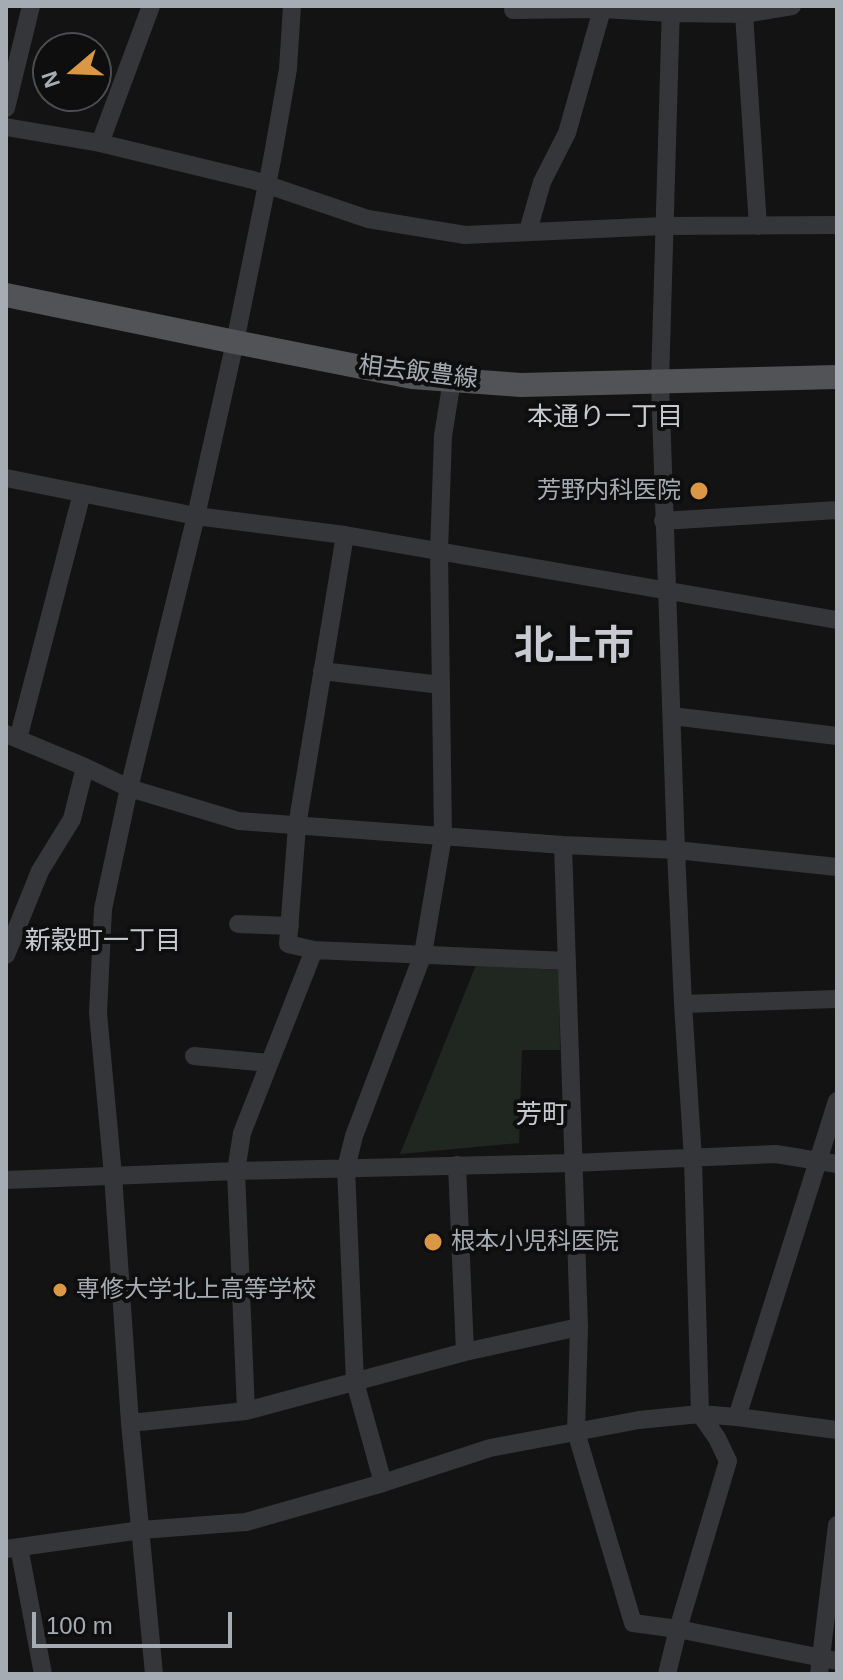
<!DOCTYPE html>
<meta charset="utf-8">
<style>
body{margin:0}
#map{position:relative;width:843px;height:1680px;overflow:hidden;background:#131314;font-family:Helvetica,sans-serif}
canvas{display:block}
.frame{position:absolute;inset:0;border:8px solid #a6acb3;pointer-events:none}
.north{position:absolute;left:32px;top:32px;width:80px;height:80px;box-sizing:border-box;background:#0e0e0f;border:2px solid #4b4d51;border-radius:50%;rotate:251deg;font-size:22px;font-weight:700;line-height:32px;text-align:center;color:#a6acb3}
.north::after{content:'';display:block;margin:auto;width:28px;height:36px;background:#da9745;clip-path:polygon(50% 0,100% 100%,50% 72%,0 100%)}
.scale{position:absolute;left:32px;top:1612px;width:200px;height:36px;box-sizing:border-box;border:4px solid #a6acb3;border-top:0;padding-left:10px;font-size:24px;line-height:28px;white-space:nowrap;color:#a6acb3;-webkit-text-stroke:6px #0e0e0f;paint-order:stroke}
</style>
<div id="map">
<canvas width="843" height="1680"></canvas>
<div class="frame"></div>
<div class="north">N</div>
<div class="scale">100 m</div>
</div>
<script>
const c = document.querySelector('canvas').getContext('2d');
c.lineJoin = 'round';
function fillPath(path, color) { c.fillStyle = color; c.fill(path, 'evenodd'); }
const poly = rows => new Path2D(rows.map(r => 'M' + r).join(''));
function strokePath(path, color, width, dash) { c.strokeStyle = color; c.lineWidth = width; c.lineCap = dash ? 'butt' : 'round'; c.setLineDash(dash || []); c.stroke(path); }
function drawText(font, color, halo, rows, align = 'center') {
  c.font = font + ' Helvetica,"Noto Sans JP",sans-serif'; c.lineWidth = 8; c.setLineDash([]); c.textBaseline = 'middle'; c.strokeStyle = halo; c.fillStyle = color; for (const [text, x, y, turn = 0] of rows) {
    c.save(); c.translate(x, y); c.rotate((+turn || 0) * Math.PI / 180); c.textAlign = isNaN(turn) ? turn : align; if (halo) c.strokeText(text, 0, 0); c.fillText(text, 0, 0); c.restore();
  }
}
fillPath(poly([
 [476,965,559,970,560,1050,522,1050,519,1143,400,1154]
]), '#202620');
strokePath(poly([
 [513,10,602,9,671,13,744,14,792,6],
 [744,14,758,226],
 [6,108,31,6],
 [6,127,100,143,253,180,368,219,465,235,664,226,837,225],
 [100,143,151,6],
 [528,231,542,182,567,133,603,6],
 [6,478,196,516,345,535,837,620],
 [663,521,837,510],
 [345,535,297,826,288,944,314,950,567,961],
 [322,671,441,685],
 [672,716,837,736],
 [6,734,85,767,129,788,239,821,563,845,676,850,837,867],
 [18,739,82,493],
 [563,845,579,1327,576,1432,633,1623,678,1629,837,1661],
 [238,924,290,926],
 [6,955,40,871,72,819,85,767],
 [683,1004,837,999],
 [194,1056,269,1063],
 [457,1165,465,1352],
 [6,1180,236,1171,573,1163,776,1154,837,1164],
 [246,1411,236,1171,242,1133,314,950],
 [737,1417,837,1101],
 [130,1423,246,1411,465,1352,579,1327],
 [383,1483,355,1382,346,1168,354,1136,423,954,443,836,439,552,443,436,452,380],
 [19,1547,43,1674],
 [6,1549,141,1530,246,1522,383,1483,490,1448,639,1420,700,1414,737,1417,837,1430],
 [154,1674,130,1423,113,1175,98,1013,103,909,129,788,196,516,235,342,272,160,288,69,292,6],
 [667,1674,678,1629,728,1461,717,1438,700,1414,693,1159,683,1004,676,850,660,382,671,6],
 [819,1674,837,1525]
]), '#353639', 18);
strokePath(poly([
 [6,295,235,342,412,377,521,385,837,377]
]), '#515357', 24);
for (const [x, y, r, color] of [
 [699,491,10,"#da9745"],
 [433,1242,10,"#da9745"],
 [60,1290,8,"#da9745"]
]) { const dot = new Path2D(); dot.arc(x, y, r, 0, 2 * Math.PI); c.fillStyle = color; c.fill(dot); strokePath(dot, '#0e0e0f', 3); }
drawText('24px', '#a6acb3', '#0e0e0f', [
 ["相去飯豊線",418,373,7]
]);
drawText('24px', '#a6acb3', '#0e0e0f', [
 ["芳野内科医院",681,491,"right"],
 ["根本小児科医院",451,1242],
 ["専修大学北上高等学校",76,1290]
], 'left');
drawText('26px', '#c7cad0', '#0e0e0f', [
 ["本通り一丁目",605,418],
 ["新穀町一丁目",103,942],
 ["芳町",542,1116]
]);
drawText('bold 40px', '#c7cad0', '#0e0e0f', [
 ["北上市",574,648]
]);
</script>
